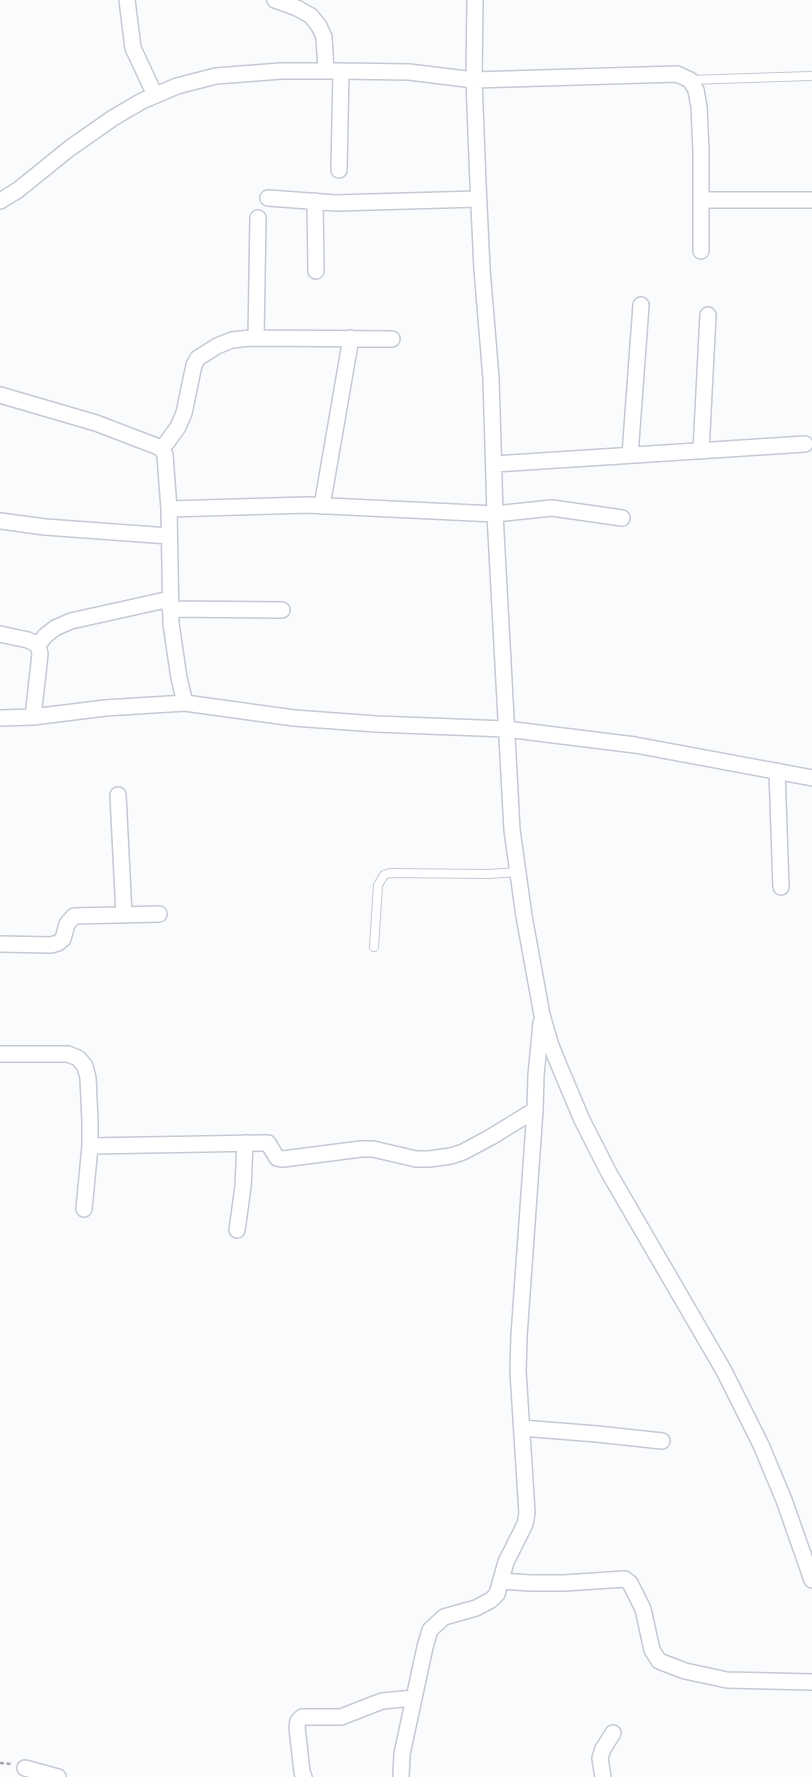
<!DOCTYPE html>
<style>
body{margin:0}
canvas{display:block;background:#fafbfd}
</style>
<canvas width="812" height="1777"></canvas>
<script>
const c = document.querySelector('canvas').getContext('2d');
c.lineJoin = 'round';
const poly = rows => new Path2D(rows.map(r => 'M' + r).join(''));
function strokePath(path, color, width, dash) { c.strokeStyle = color; c.lineWidth = width; c.lineCap = dash ? 'butt' : 'round'; c.setLineDash(dash || []); c.stroke(path); }
const service = poly([
 [690,80,810,76],
 [374,947,378,885,384,875,390,873,489,874,518,872]
]);
const minor = poly([
 [127,0,133,48,155,95],
 [275,0,297,8,311,16,319,26,324,37,326,71],
 [475,0,474,80,478,184,482,269,491,378,495,514,512,830,524,916,542,1015,550,1043,558,1063,582,1120,609,1173,724,1371,761,1445,784,1500,812,1580],
 [339,170,341,71],
 [268,198,336,203,478,199],
 [701,200,812,200],
 [0,201,18,190,70,148,113,118,142,101,177,86,216,76,281,71,341,71,409,72,474,80,677,74,690,80,696,90,699,107,701,151,701,251],
 [315,201,316,271],
 [256,338,258,218],
 [0,395,96,423,156,446,162,449,165,455,169,509,171,624,179,678,185,703],
 [162,449,178,427,184,413,194,365,198,358,217,346,232,340,250,338,392,339],
 [701,451,708,315],
 [630,455,641,305],
 [495,464,805,444],
 [322,506,351,338],
 [169,509,307,505,495,514,552,508,622,518],
 [0,521,45,527,169,536],
 [170,609,282,610],
 [0,634,28,640,38,645,40,654,33,717],
 [38,645,45,636,55,628,71,621,170,599],
 [0,718,33,717,105,708,185,703,294,718,376,724,506,729,635,745,812,778],
 [777,771,781,887],
 [118,795,124,915],
 [0,944,51,945,58,943,63,939,67,924,74,916,159,914],
 [0,1054,68,1054,78,1058,85,1066,88,1078,90,1121,90,1146,84,1209],
 [90,1146,261,1143,268,1143,277,1158,283,1159,361,1149,373,1149,416,1159,429,1159,451,1156,463,1152,491,1137,535,1110],
 [237,1230,243,1187,245,1143],
 [522,1428,597,1434,662,1441],
 [501,1581,530,1583,564,1583,625,1579,630,1583,643,1609,652,1650,659,1661,685,1671,727,1680,812,1682],
 [25,1768,58,1777],
 [304,1777,302,1772,297,1727,298,1721,302,1717,341,1717,382,1701,414,1698],
 [401,1777,402,1754,425,1647,430,1630,444,1617,476,1608,491,1600,497,1594,506,1562,525,1524,527,1513,518,1371,519,1336,535,1110,536,1075,541,1023],
 [603,1777,600,1758,603,1749,613,1733]
]);
strokePath(service, '#c4c9d4', 10);
strokePath(minor, '#c4c9d4', 18);
strokePath(poly([
 [0,1763,11,1764]
]), '#a6a7aa', 2.5, [4, 2.5]);
strokePath(service, '#fff', 8);
strokePath(minor, '#fff', 15);
</script>
